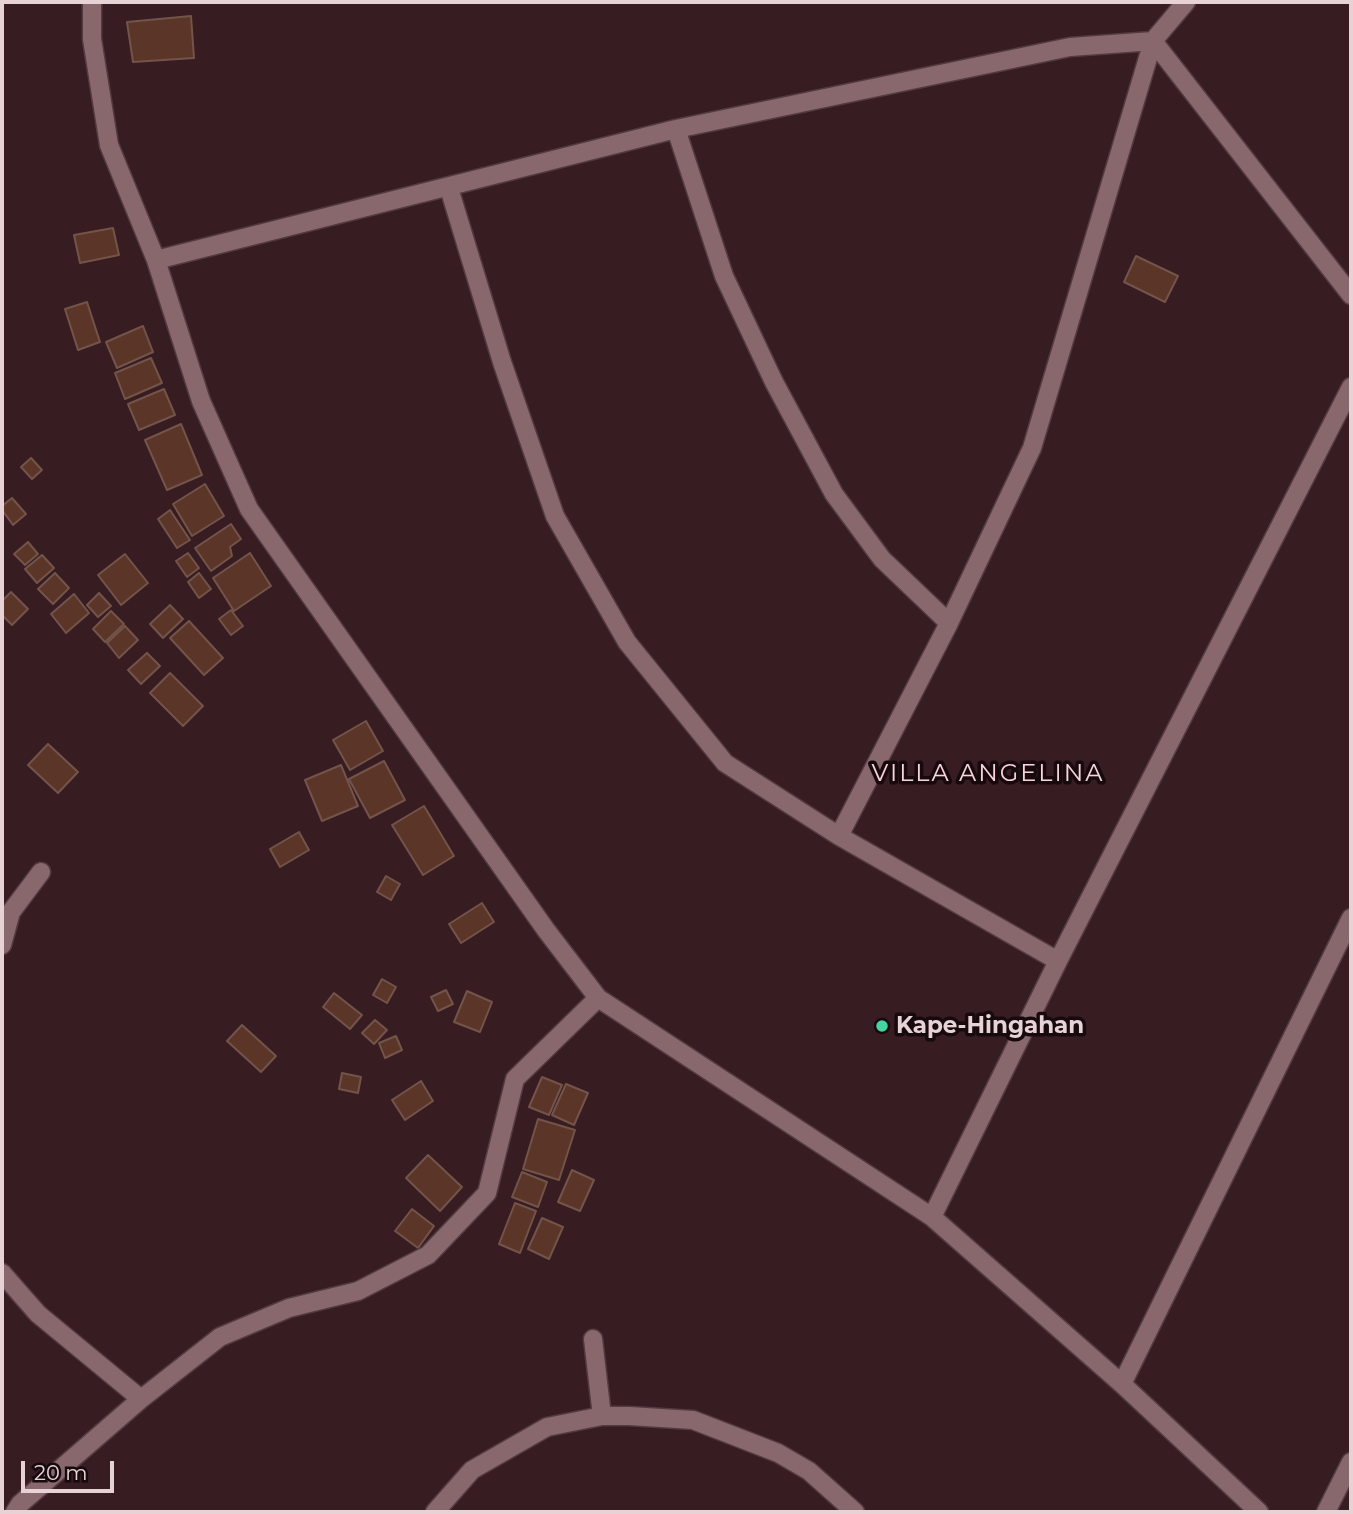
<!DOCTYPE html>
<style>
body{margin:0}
#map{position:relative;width:1353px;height:1514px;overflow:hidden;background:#371c21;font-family:Montserrat,sans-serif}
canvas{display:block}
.frame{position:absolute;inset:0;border:4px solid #e7d3d6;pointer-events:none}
.scale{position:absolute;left:21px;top:1461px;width:93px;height:32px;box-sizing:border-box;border:4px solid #e7d3d6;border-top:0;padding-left:9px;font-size:21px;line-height:24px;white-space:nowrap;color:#e7d3d6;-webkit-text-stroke:5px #160a0d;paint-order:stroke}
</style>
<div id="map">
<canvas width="1353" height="1514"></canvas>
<div class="frame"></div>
<div class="scale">20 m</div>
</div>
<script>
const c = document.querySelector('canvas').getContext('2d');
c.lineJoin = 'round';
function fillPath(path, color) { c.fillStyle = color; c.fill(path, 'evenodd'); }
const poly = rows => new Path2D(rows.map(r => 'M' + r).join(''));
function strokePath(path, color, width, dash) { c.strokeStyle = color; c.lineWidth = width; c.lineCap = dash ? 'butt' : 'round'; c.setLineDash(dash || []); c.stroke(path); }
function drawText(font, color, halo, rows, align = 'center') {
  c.font = font + ' Montserrat,sans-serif'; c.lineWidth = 7; c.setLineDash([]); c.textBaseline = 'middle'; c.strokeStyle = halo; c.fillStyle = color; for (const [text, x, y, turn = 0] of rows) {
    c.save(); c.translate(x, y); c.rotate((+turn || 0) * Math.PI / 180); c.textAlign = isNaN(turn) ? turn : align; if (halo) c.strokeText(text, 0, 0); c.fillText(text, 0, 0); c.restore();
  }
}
const building = poly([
 [191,16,194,58,133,62,127,22,191,16],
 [113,228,119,255,80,263,74,235,113,228],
 [1136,256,1178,276,1165,302,1124,282,1136,256],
 [87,302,100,342,78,350,65,309,87,302],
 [143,326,153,352,117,368,106,342,143,326],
 [151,358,162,383,125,399,115,373,151,358],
 [164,389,175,415,139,430,128,404,164,389],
 [181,424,202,475,167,490,145,440,181,424],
 [31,458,42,470,32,479,21,467,31,458],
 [205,484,224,516,192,536,173,504,205,484],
 [12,498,26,514,13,525,2,510,2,506,12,498],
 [170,510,190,540,177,548,158,519,170,510],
 [231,524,241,539,230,547,232,556,211,571,195,548,231,524],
 [28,542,38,554,25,565,14,554,28,542],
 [188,553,199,568,187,577,176,561,188,553],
 [250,553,271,586,234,611,213,578,250,553],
 [125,554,148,583,121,605,98,575,125,554],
 [42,555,54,568,37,583,25,569,42,555],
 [55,573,69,588,53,604,38,589,55,573],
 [199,573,211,589,199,598,188,582,199,573],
 [11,592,28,609,12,625,2,615,2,601,11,592],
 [99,593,111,606,98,617,87,605,99,593],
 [74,594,89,613,66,633,51,614,74,594],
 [170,605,183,619,163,638,150,624,170,605],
 [231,610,243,626,231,635,219,619,231,610],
 [111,611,124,624,105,642,93,629,111,611],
 [189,621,223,658,204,675,170,638,189,621],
 [125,626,138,640,119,658,107,643,125,626],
 [147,653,160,666,141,684,128,670,147,653],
 [170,673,203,706,183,726,150,693,170,673],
 [366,721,383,751,350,770,333,740,366,721],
 [48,744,78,772,58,793,28,765,48,744],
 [384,761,405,800,370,818,349,779,384,761],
 [341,765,358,806,322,821,305,780,341,765],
 [424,806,454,856,423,875,392,825,424,806],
 [299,832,309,850,280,867,270,849,299,832],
 [386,876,400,884,391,900,377,892,386,876],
 [482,903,494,922,461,943,449,924,482,903],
 [382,979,396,987,387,1003,373,995,382,979],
 [446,990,453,1004,438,1011,431,997,446,990],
 [467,991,492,1002,480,1032,454,1022,467,991],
 [334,993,362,1015,350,1029,323,1007,334,993],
 [375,1020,387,1030,374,1044,362,1033,375,1020],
 [242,1025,276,1056,261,1072,227,1041,242,1025],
 [396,1036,402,1050,385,1058,379,1043,396,1036],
 [342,1073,361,1077,358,1093,339,1089,342,1073],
 [542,1077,562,1085,549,1115,529,1107,542,1077],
 [421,1081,433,1101,405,1120,392,1100,421,1081],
 [566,1084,588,1093,574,1125,552,1115,566,1084],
 [538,1119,575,1130,559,1180,523,1169,538,1119],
 [428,1155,462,1187,440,1211,406,1178,428,1155],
 [572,1170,594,1180,580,1211,558,1202,572,1170],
 [522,1172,547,1182,538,1207,512,1197,522,1172],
 [515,1203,536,1211,520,1253,499,1244,515,1203],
 [412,1209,434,1226,418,1248,395,1231,412,1209],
 [542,1218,563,1227,549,1259,528,1249,542,1218]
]);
fillPath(building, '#5c3529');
strokePath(building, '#72544a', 2);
const street = poly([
 [92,2,92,39,109,145,156,260,201,401,249,509,546,930,598,998,932,1217,1122,1384,1259,1512],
 [1153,41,1351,295],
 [676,129,724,276,774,382,834,494,882,559,949,623],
 [449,188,502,362,555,516,627,642,725,763,839,836,1058,961],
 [156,260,676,129,1070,47,1153,41],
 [839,836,949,623,1032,448,1153,41,1186,2],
 [2,945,11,912,41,872],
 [932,1217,1058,961,1351,387],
 [2,1273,38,1314,141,1399],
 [593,1339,602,1416],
 [1122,1384,1351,918],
 [15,1512,20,1504,141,1399,220,1337,289,1308,358,1291,428,1255,487,1193,515,1079,598,998],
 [435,1512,472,1470,547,1427,602,1416,629,1416,693,1420,778,1453,809,1471,855,1512],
 [1326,1512,1351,1462]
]);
strokePath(street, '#523b40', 21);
strokePath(street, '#89686d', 18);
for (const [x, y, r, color] of [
 [882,1026,7,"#45d49f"]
]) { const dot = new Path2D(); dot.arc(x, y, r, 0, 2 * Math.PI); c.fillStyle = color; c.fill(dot); strokePath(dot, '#160a0d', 2.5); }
drawText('bold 23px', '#e7d3d6', '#160a0d', [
 ["Kape-Hingahan",896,1026]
], 'left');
c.letterSpacing = '2px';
drawText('24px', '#f9d3d9', '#160a0d', [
 ["VILLA ANGELINA",988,774]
]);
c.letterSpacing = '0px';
</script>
